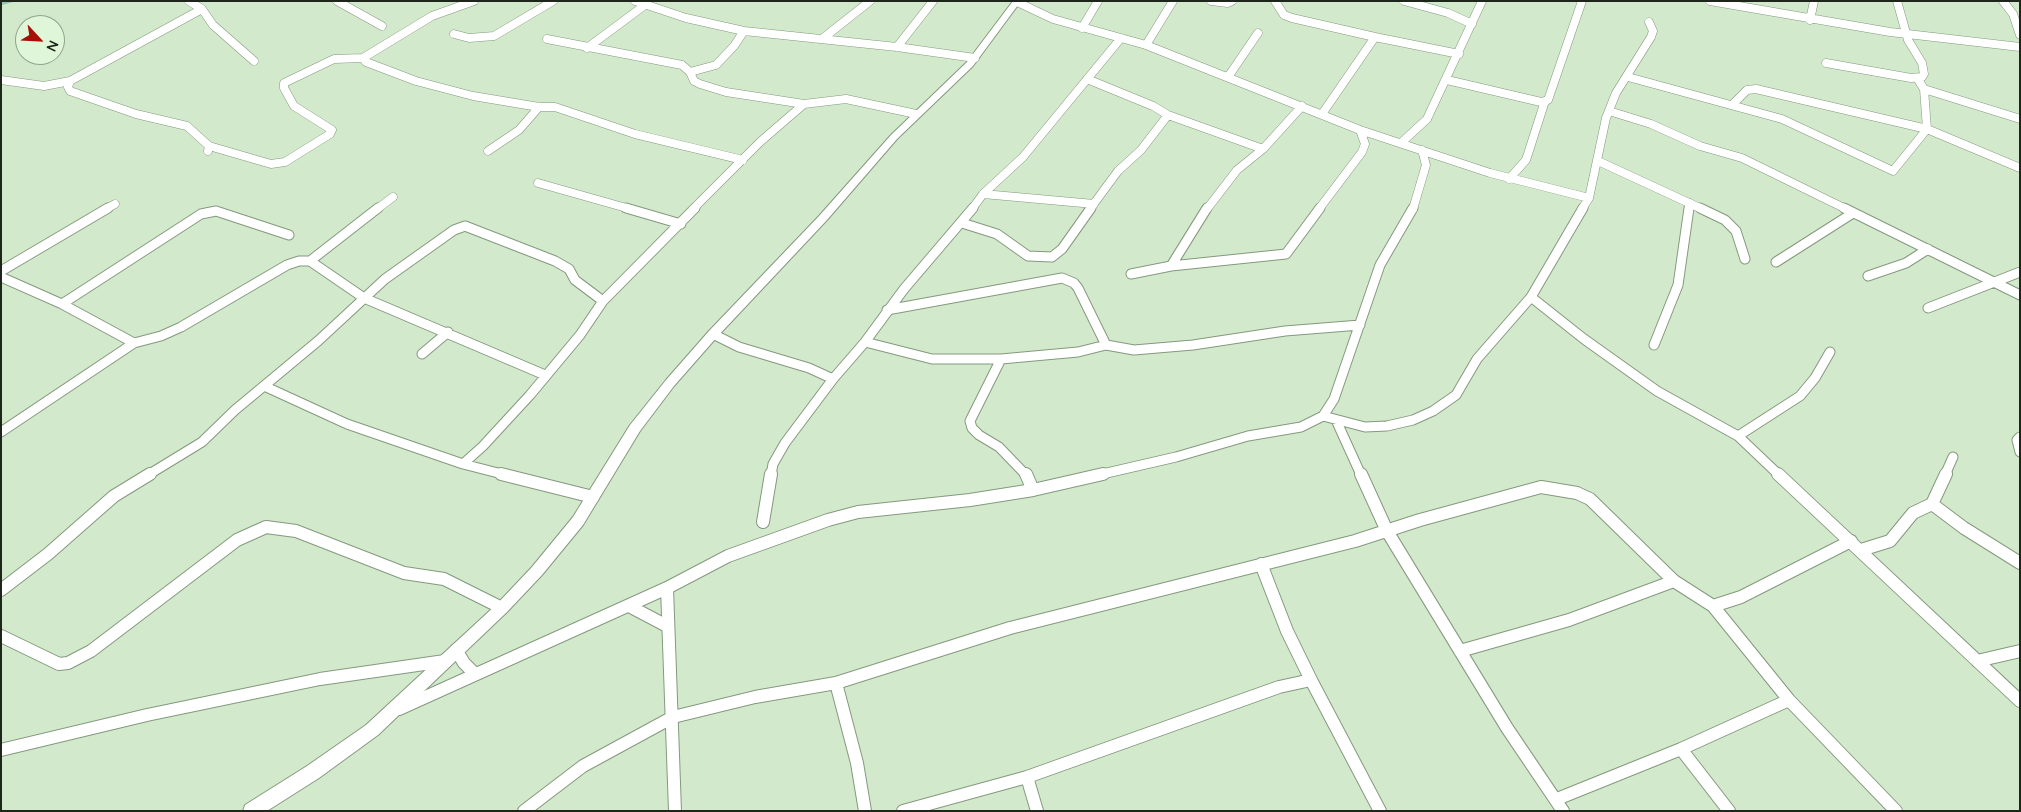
<!DOCTYPE html>
<style>
body{margin:0}
#map{position:relative;width:2021px;height:812px;overflow:hidden;background:#d3e9cc;font-family:Quicksand,sans-serif}
canvas{display:block}
.frame{position:absolute;inset:0;border:2px solid #1e261b;pointer-events:none}
.north{position:absolute;left:15px;top:15px;width:50px;height:50px;box-sizing:border-box;background:#e0f6d9;border:1px solid #92a38d;border-radius:50%;rotate:115deg;font-size:14px;font-weight:700;line-height:20px;text-align:center;color:#1e261b}
.north::after{content:'';display:block;margin:auto;width:18px;height:22px;background:#a51109;clip-path:polygon(50% 0,100% 100%,50% 72%,0 100%)}
</style>
<div id="map">
<canvas width="2021" height="812"></canvas>
<div class="frame"></div>
<div class="north">N</div>
</div>
<script>
const c = document.querySelector('canvas').getContext('2d');
c.lineJoin = 'round';
const poly = rows => new Path2D(rows.map(r => 'M' + r).join(''));
function strokePath(path, color, width, dash) { c.strokeStyle = color; c.lineWidth = width; c.lineCap = dash ? 'butt' : 'round'; c.setLineDash(dash || []); c.stroke(path); }
function fillPath(path, color) { c.fillStyle = color; c.fill(path, 'evenodd'); }
strokePath(poly([
 [1,4,12,1]
]), '#94c5bc', 2.5);
const minorFar2 = poly([
 [189,1,202,9,213,25,254,61],
 [337,1,382,26],
 [635,1,686,18,744,31,897,47,975,58],
 [1211,1,1228,3,1232,1],
 [1275,1,1284,15,1292,18,1375,37,1322,114],
 [1404,1,1448,13,1472,24],
 [1710,1,1890,32,2020,47],
 [2003,1,2013,14,2020,35],
 [1017,2,1053,19,1146,45,1360,130,1490,173,1589,198],
 [1810,20,1814,1],
 [1082,28,1098,1],
 [454,34,469,38,494,36,553,1],
 [1375,37,1459,54],
 [547,39,682,65,690,72,694,81,700,84,726,92,804,104],
 [822,39,870,1],
 [1146,45,1173,1],
 [897,47,933,1],
 [587,48,645,5],
 [363,58,366,62,416,81,473,96,539,107,555,107,635,134,743,160],
 [1826,63,1911,78,1922,77,1924,74,1922,63,1908,40,1897,1],
 [690,72,716,65,734,46,744,31],
 [1228,77,1258,33],
 [1628,77,1782,119,1893,171,1927,129,1924,89,1917,78],
 [1087,79,1153,106,1168,115,1141,150,1118,171,1090,209],
 [1,80,44,86,70,81,202,9],
 [1447,80,1541,102,1548,100,1582,1],
 [70,81,68,87,70,91,136,114,187,126,209,146,208,151],
 [1924,89,2020,119],
 [1733,104,1747,90,1756,89,1927,129,2020,168],
 [1609,111,1651,124,1700,146,1742,158,1846,209],
 [1168,115,1263,149],
 [1401,143,1427,119,1482,1],
 [209,146,271,164,285,162,330,134,332,130,294,106,284,88,284,83,334,59,363,58,432,16,474,1],
 [488,151,519,130,539,107],
 [1598,161,1702,209],
 [1509,179,1526,160,1545,101],
 [538,183,630,209],
 [983,194,1094,204],
 [106,209,115,204],
 [377,209,393,197],
 [693,209,760,142,804,104,846,99,916,114],
 [972,209,983,194,1023,157,1121,38],
 [1207,209,1237,170,1263,149,1302,106],
 [1319,209,1362,152,1365,144,1360,130],
 [1413,209,1426,165,1422,150],
 [1582,209,1589,198,1606,118,1616,93,1651,37,1653,31,1649,22],
 [1689,209,1690,203]
]);
const minorFar1 = poly([
 [626,208,681,224],
 [1700,208,1725,220,1736,231,1745,259],
 [1844,208,2020,295],
 [962,223,997,234,1028,256,1052,257,1062,249,1091,208],
 [310,261,378,208],
 [1776,262,1853,213],
 [1171,266,1207,208],
 [1,271,108,208],
 [1131,274,1171,266,1286,254,1320,208],
 [1868,276,1906,263,1928,249],
 [1,277,62,304,134,343],
 [1531,297,1584,339,1657,391,1738,436,1779,475],
 [62,304,201,214,216,211,289,235],
 [1928,308,2020,272],
 [887,310,1062,278,1074,283,1078,288,1106,345],
 [713,334,739,347,809,368,833,379,865,342,904,289,973,208],
 [865,342,932,359,1001,359],
 [1654,345,1678,285,1689,208],
 [422,354,448,332],
 [264,386,347,424,463,464,506,475],
 [1323,416,1365,427,1387,426,1413,420,1433,411,1456,395,1477,359,1531,297,1583,208],
 [1336,420,1361,475],
 [1,432,134,343,161,336,181,327,287,265,299,261,310,261,364,298,545,375],
 [1738,436,1800,396,1815,378,1830,352],
 [2020,437,2017,440,2020,452],
 [463,464,483,446,530,395,580,335,603,301,695,208],
 [148,475,202,442,235,410,318,341,385,279,454,230,465,226,555,261,569,269,575,280,603,301],
 [771,475,773,464,785,443,833,379],
 [1026,475,999,447,979,435,972,428,970,421,1001,359,1078,352,1106,345,1134,350,1193,345,1285,331,1360,325],
 [1098,475,1176,457,1248,436,1301,427,1323,416,1334,399,1380,265,1413,208],
 [1945,475,1953,457]
]);
const minor = poly([
 [501,474,593,497],
 [1026,474,1033,490],
 [1361,474,1387,531,1507,728,1563,811],
 [1778,474,2020,701],
 [1932,504,1964,528,2020,563],
 [763,522,771,474],
 [1861,550,1890,541,1913,513,1932,504,1946,474],
 [667,588,675,811],
 [1,590,48,554,114,496,150,474],
 [629,606,667,626],
 [1713,606,1741,597,1851,541],
 [1,636,59,664,68,663,91,651,237,540,266,527,296,531,404,573,444,579,502,608],
 [456,650,464,663,475,674],
 [1460,651,1569,620,1674,581],
 [1977,661,2020,651],
 [1311,680,1380,811],
 [836,683,857,763,865,811],
 [399,709,667,588,728,556,828,520,858,512,970,500,1033,490,1103,474],
 [1681,749,1729,811],
 [1,750,147,715,320,679,445,661],
 [1027,777,1037,811],
 [1557,799,1681,749,1789,700],
 [524,811,583,766,673,717,755,697,836,683,1010,628,1355,541,1420,520,1541,487,1577,493,1590,499,1674,581,1713,606,1789,700,1896,811],
 [903,811,1027,777,1279,687,1311,680,1287,631,1261,564]
]);
const tertiary = poly([
 [1013,1,1021,1,973,66,897,139,827,220,717,337,674,386,640,431,583,525,542,575,507,612,378,735,319,778,267,811,243,811,245,805,307,766,366,725,497,604,532,567,573,517,630,425,666,380,709,331,819,216,891,135,967,62,1013,1]
]);
strokePath(minorFar2, '#84997e', 9);
strokePath(minorFar1, '#84997e', 11);
strokePath(minor, '#84997e', 14);
strokePath(tertiary, '#84997e', 2);
strokePath(minorFar2, '#fff', 8);
strokePath(minorFar1, '#fff', 9);
strokePath(minor, '#fff', 12);
fillPath(tertiary, '#fff');
</script>
